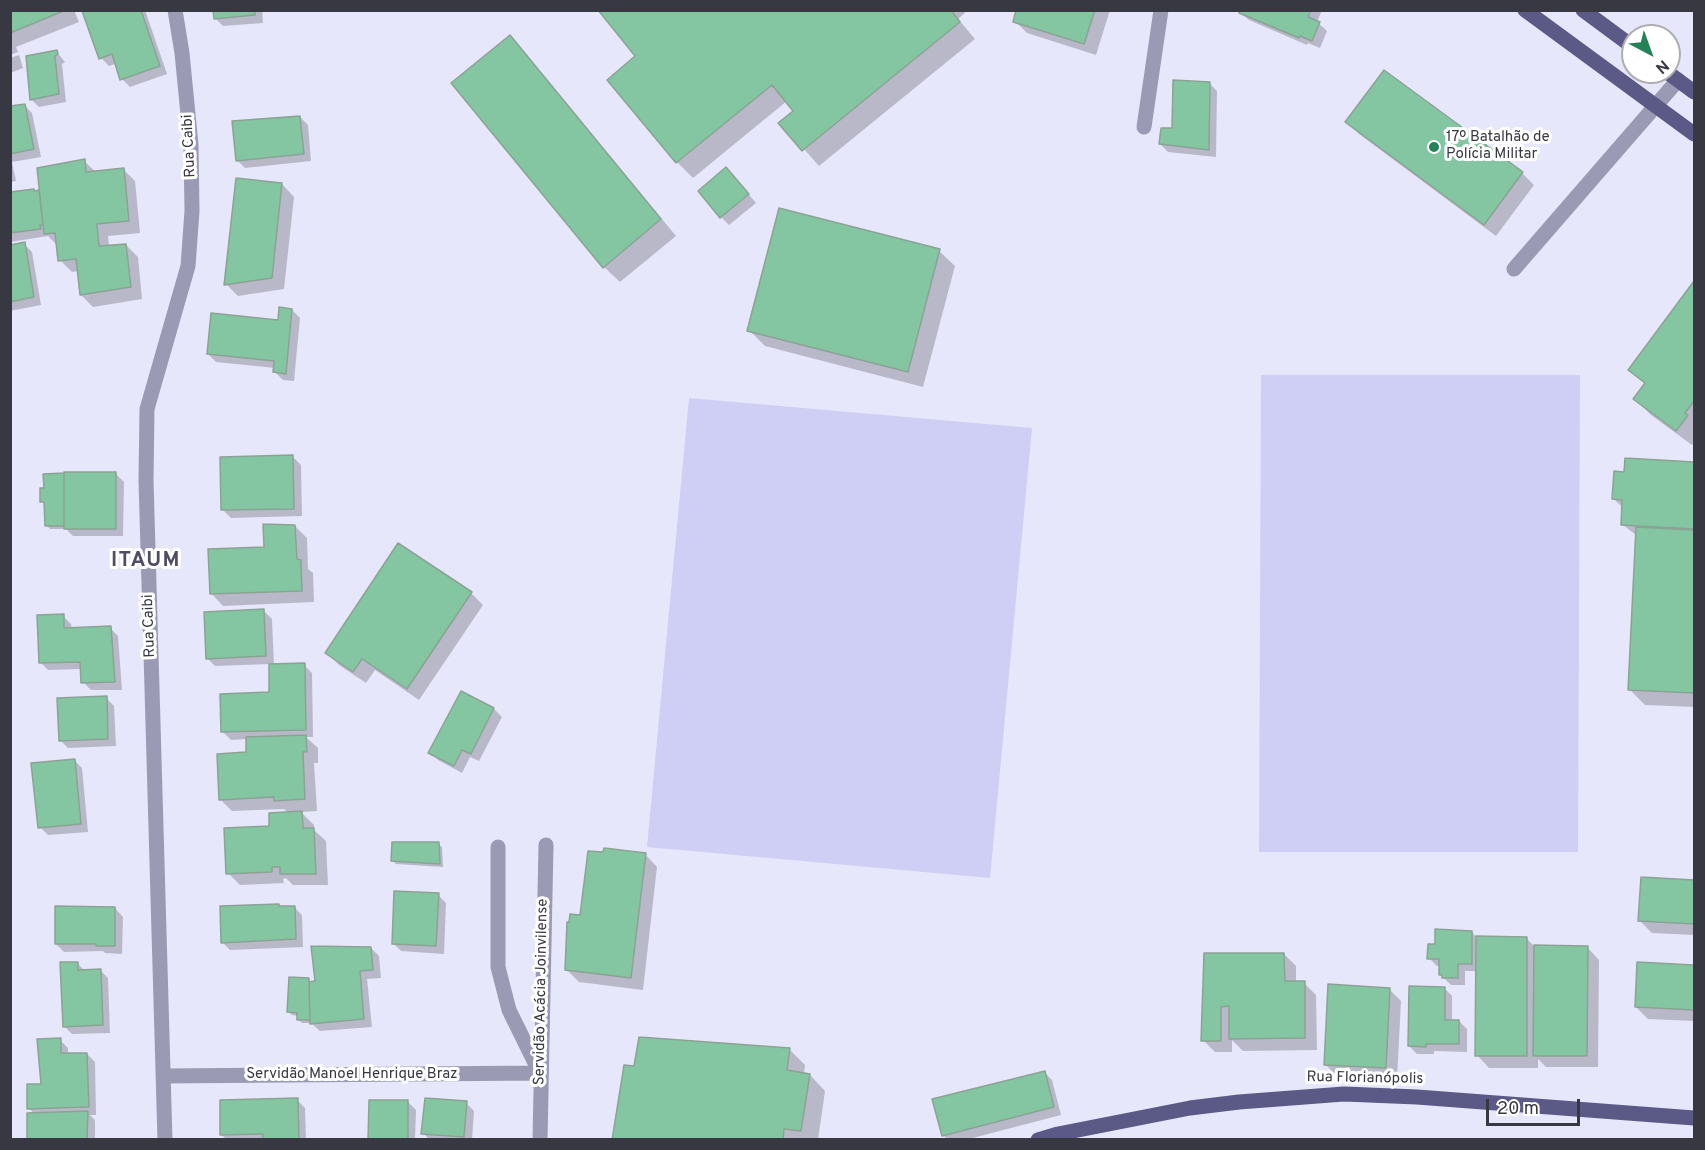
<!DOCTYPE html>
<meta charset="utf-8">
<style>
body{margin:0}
#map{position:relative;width:1705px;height:1150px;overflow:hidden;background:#e7e7fb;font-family:Overpass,sans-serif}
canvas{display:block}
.frame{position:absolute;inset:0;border:12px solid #383842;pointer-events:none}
.north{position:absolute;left:1621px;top:24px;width:60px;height:60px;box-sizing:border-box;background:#fff;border:2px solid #afafb3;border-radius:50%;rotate:139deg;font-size:16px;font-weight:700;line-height:24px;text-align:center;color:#383842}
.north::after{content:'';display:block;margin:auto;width:21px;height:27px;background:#248259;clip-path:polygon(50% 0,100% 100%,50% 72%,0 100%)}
.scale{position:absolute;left:1486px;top:1099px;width:94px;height:27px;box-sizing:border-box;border:3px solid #383842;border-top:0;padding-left:8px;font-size:18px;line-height:21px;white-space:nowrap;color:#383842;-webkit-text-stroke:4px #fff;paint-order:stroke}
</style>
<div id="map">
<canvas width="1705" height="1150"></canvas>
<div class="frame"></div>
<div class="north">N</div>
<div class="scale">20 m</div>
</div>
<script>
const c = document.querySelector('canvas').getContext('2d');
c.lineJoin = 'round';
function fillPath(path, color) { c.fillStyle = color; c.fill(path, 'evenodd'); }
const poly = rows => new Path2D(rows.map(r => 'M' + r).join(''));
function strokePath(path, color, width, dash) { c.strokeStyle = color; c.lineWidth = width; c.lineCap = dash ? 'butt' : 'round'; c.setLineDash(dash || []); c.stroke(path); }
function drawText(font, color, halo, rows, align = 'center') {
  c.font = font + ' Overpass,sans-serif'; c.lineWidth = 6; c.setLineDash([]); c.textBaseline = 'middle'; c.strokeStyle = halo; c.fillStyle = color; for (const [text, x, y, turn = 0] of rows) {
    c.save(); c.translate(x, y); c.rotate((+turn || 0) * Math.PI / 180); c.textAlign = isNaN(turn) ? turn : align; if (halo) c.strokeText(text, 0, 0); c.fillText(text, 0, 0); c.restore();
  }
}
fillPath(poly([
 [1261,375,1580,375,1578,852,1259,852],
 [689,398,1032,428,990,878,647,847]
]), '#cfcef5');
fillPath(poly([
 [10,10,74,10,79,22,16,47,18,52,10,55],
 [88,10,145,10,167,74,130,87,122,79,115,64,109,66,101,58,84,12],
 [214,10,262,10,263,23,223,26,215,18],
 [599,10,968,10,958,19,975,39,819,166,781,123,796,111,787,101,693,178,677,162,637,57],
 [1018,10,1110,10,1096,55,1027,33,1015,21],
 [1242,10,1322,10,1317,22,1327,31,1320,48,1308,43,1307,45,1249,20,1241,13],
 [510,37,525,53,676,236,620,282,604,267],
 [56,51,65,62,62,64,66,102,39,107,31,99],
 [19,55,23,68,10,73,10,58],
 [1209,83,1217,91,1216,157,1168,152,1160,144],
 [24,105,32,113,41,157,12,162,16,181,10,182,10,108],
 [300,117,308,125,311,161,245,168,237,160],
 [1347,122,1522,173,1534,185,1496,236,1359,134],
 [84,161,96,172,123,169,135,181,140,233,108,236,109,247,126,245,138,257,142,299,93,307,81,295,79,271,72,272,60,260,57,245,48,236,10,242,10,194,33,190,36,192,41,192],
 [734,177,756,203,729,225,721,217],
 [282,184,294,197,284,289,238,296,226,284],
 [24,244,32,252,41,305,10,311,10,246],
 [939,251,955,266,923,387,765,346,749,330],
 [1694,284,1694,442,1692,445,1651,415,1635,399,1646,385,1630,370],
 [292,310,300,318,294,381,283,380,275,372,275,368,216,362,208,354,279,321],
 [293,457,301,465,302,516,231,518,223,510],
 [1626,459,1694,463,1694,707,1645,705,1629,689,1637,536,1622,524,1623,508,1614,499,1626,473],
 [116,474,124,482,123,536,73,536,66,529,50,529,46,525,45,505,42,501],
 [295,526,307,538,308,569,313,573,314,602,223,606,211,593],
 [471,593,483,605,419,700,375,670,366,683,339,665,327,653],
 [264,611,272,619,274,666,304,665,312,673,313,737,306,737,318,748,318,763,314,763,317,811,301,812,314,825,314,830,326,841,328,885,293,885,286,878,283,879,284,883,240,885,228,873,271,828,289,813,284,809,232,811,220,799,248,754,247,739,231,740,223,732,271,694,270,664,215,666,207,658],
 [63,616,71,624,72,629,110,628,118,636,122,690,91,690,83,682,82,669,48,670,40,662],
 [462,693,494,709,502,717,479,761,470,757,462,773,438,760,430,752],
 [106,698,114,706,116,746,68,748,60,740],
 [74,760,82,768,88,832,48,835,40,827],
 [438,844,442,847,443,867,396,864,393,861],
 [645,854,657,867,643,990,579,982,567,970,581,917],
 [1642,879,1694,881,1694,935,1652,933,1640,921],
 [438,895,446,903,444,954,401,951,393,943],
 [279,905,281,907,294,907,302,915,303,947,230,950,222,942],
 [115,908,123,917,122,954,105,953,103,951,64,952,56,944],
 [1472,932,1477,938,1527,939,1535,947,1587,947,1599,960,1598,1067,1546,1067,1538,1059,1538,1068,1489,1068,1477,1055,1477,971,1465,971,1465,985,1451,985,1441,975,1441,966,1437,966,1429,958,1436,945],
 [371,948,379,956,381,978,367,979,372,1027,320,1031,311,1023,302,1023,298,1019,298,1016,292,1015,289,1012,308,980,312,983],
 [1284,954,1296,966,1296,983,1304,983,1316,995,1317,1050,1243,1051,1232,1040,1232,1052,1215,1052,1203,1040,1205,955],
 [77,963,85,971,100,970,108,978,110,1033,72,1034,64,1026],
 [1638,964,1694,967,1694,1021,1648,1019,1636,1007],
 [1444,988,1452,996,1452,1021,1459,1021,1467,1029,1467,1052,1434,1051,1434,1054,1417,1054,1409,1046],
 [1389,989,1401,1001,1397,1079,1337,1076,1325,1064],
 [60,1040,68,1048,68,1055,87,1054,95,1062,96,1115,90,1115,95,1120,95,1140,29,1140,34,1114,29,1108,43,1085],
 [789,1049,805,1065,804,1074,810,1075,825,1091,818,1140,614,1140,635,1068],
 [1044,1072,1052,1080,1061,1115,965,1140,948,1140,943,1135],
 [297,1100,305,1108,306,1140,227,1140,222,1135],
 [408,1102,416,1110,415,1140,369,1140],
 [466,1103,474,1111,472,1140,430,1140,423,1133]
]), '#0003');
const building = poly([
 [10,10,66,10,10,33,10,10],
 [141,10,160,66,120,80,112,54,99,59,82,11,141,10],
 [213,10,255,10,255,15,214,19,213,10],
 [598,10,951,10,960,22,802,151,778,123,793,111,772,85,676,163,607,80,635,56,598,10],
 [1016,10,1095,10,1084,44,1013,22,1016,10],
 [1240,10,1311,10,1308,17,1320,22,1312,41,1300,36,1299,38,1239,13,1240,10],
 [510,35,661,219,603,268,451,83,510,35],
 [57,50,58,54,55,56,59,94,30,100,26,56,57,50],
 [1384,70,1523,172,1484,225,1345,122,1384,70],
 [1173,80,1210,82,1209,150,1159,144,1161,128,1172,128,1173,80],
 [25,104,34,149,10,154,10,106,25,104],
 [300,116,304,154,236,161,232,121,300,116],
 [85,159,86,172,124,168,129,221,97,224,99,246,126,244,131,287,80,295,76,259,58,261,55,233,44,234,37,168,85,159],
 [726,167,749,194,720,218,698,191,726,167],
 [236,178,282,183,272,278,224,285,236,178],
 [34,189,34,191,39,190,43,225,40,225,41,229,10,233,10,192,34,189],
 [779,208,940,249,908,372,747,331,779,208],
 [25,242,34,297,10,302,10,245,25,242],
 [1694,281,1694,401,1685,413,1688,415,1676,431,1633,399,1645,383,1628,370,1694,281],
 [279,307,292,309,286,374,273,372,274,361,207,354,211,313,278,320,279,307],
 [293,455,294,509,221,510,220,457,293,455],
 [1625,458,1694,462,1694,529,1621,525,1622,500,1612,499,1614,471,1624,472,1625,458],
 [64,472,116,472,116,529,64,529,64,472],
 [64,473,64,526,45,526,44,502,40,502,40,488,44,488,43,474,64,473],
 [263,524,295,525,297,559,301,560,302,591,210,594,208,549,264,547,263,524],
 [1636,527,1694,530,1694,693,1628,690,1636,527],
 [398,543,472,592,407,689,362,659,353,672,325,653,398,543],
 [264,609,266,656,206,659,204,612,264,609],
 [64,614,64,628,111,626,115,682,81,683,80,662,39,663,37,615,64,614],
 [305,663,306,730,221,732,220,694,269,692,269,664,305,663],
 [461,691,494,708,471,754,462,750,454,766,428,753,461,691],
 [107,696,108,739,59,741,57,698,107,696],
 [306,735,307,752,303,752,305,799,274,801,274,797,219,800,217,754,246,752,246,737,306,735],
 [75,759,81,824,38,828,31,763,75,759],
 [302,811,303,828,314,828,316,874,280,874,280,867,272,867,272,872,226,874,224,828,269,826,269,813,302,811],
 [392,842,439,842,440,864,391,861,392,842],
 [604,848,646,853,631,978,565,970,567,922,569,922,570,914,580,915,588,851,603,852,604,848],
 [1641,877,1694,880,1694,924,1638,921,1641,877],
 [394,891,439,893,436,946,392,944,394,891],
 [279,904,279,906,295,906,296,939,221,943,220,906,279,904],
 [55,906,115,907,115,946,96,946,96,944,55,944,55,906],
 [1435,929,1472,931,1472,964,1458,964,1458,978,1442,978,1442,975,1439,975,1439,959,1427,959,1428,944,1435,944,1435,929],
 [1476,936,1527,937,1527,1056,1475,1056,1476,936],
 [1534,945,1588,946,1587,1056,1533,1056,1534,945],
 [311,946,371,947,373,970,360,971,364,1019,310,1024,309,982,315,981,311,946],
 [1204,953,1284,953,1285,981,1305,981,1305,1038,1229,1039,1229,1006,1221,1007,1221,1041,1201,1041,1204,953],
 [60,962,78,962,78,970,101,969,103,1025,63,1027,60,962],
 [1637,962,1694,965,1694,1010,1635,1007,1637,962],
 [289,977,309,978,310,1020,297,1020,297,1013,287,1012,289,977],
 [1328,984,1390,988,1386,1068,1324,1065,1328,984],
 [1409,986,1445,987,1445,1020,1459,1020,1459,1044,1426,1044,1426,1047,1408,1046,1409,986],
 [639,1037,790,1048,787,1070,810,1074,801,1131,784,1129,783,1140,612,1140,624,1065,634,1066,639,1037],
 [61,1038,61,1053,87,1053,89,1107,27,1109,27,1084,41,1084,37,1039,61,1038],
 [1045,1071,1054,1107,942,1136,932,1099,1045,1071],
 [298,1098,299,1140,263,1140,263,1134,220,1135,220,1100,298,1098],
 [425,1098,467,1101,464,1137,421,1134,425,1098],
 [369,1100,408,1100,408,1140,368,1140,369,1100],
 [88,1111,87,1140,27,1140,27,1113,88,1111]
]);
fillPath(building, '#84c5a2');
strokePath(building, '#8ba395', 1.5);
strokePath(poly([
 [1144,127,1161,10],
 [1514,269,1678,80],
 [163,1076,540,1073,509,1010,498,967,498,847],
 [165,1140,146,480,147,409,188,266,192,211,191,145,182,53,175,10],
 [540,1140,546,845]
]), '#9a9ab4', 15);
strokePath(poly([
 [1525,10,1694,134],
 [1583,10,1633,47],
 [1667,72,1694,92],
 [1038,1140,1058,1134,1190,1108,1239,1102,1344,1094,1417,1097,1694,1118]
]), '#5b5985', 15);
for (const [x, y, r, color] of [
 [1434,147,6,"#248259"]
]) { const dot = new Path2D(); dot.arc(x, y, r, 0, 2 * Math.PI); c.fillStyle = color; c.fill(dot); strokePath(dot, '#fff', 2); }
drawText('15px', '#383842', '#fff', [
 ["17º Batalhão de",1446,138],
 ["Polícia Militar",1446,155]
], 'left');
drawText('15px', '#383842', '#fff', [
 ["Rua Caibi",190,146,-93],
 ["Rua Caibi",150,626,-92],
 ["Servidão Acácia Joinvilense",542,992,-89],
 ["Servidão Manoel Henrique Braz",352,1075],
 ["Rua Florianópolis",1365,1079,1]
]);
c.letterSpacing = '1.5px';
drawText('bold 21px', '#4e4d62', '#fff', [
 ["ITAUM",146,562]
]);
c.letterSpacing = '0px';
</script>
